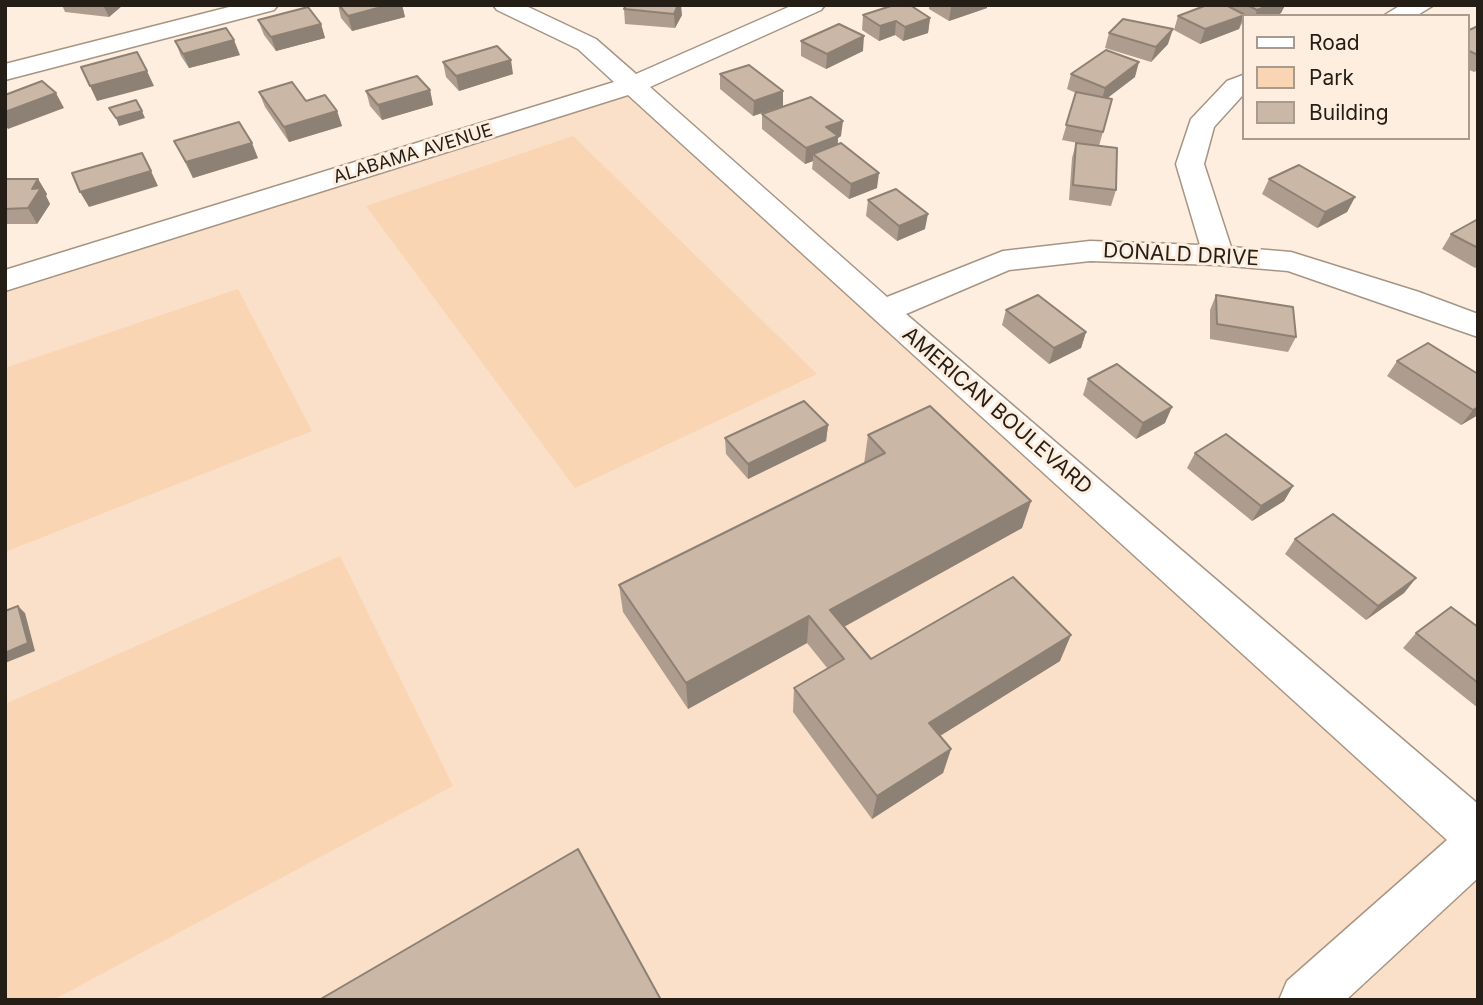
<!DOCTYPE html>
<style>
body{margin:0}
#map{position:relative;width:1483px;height:1005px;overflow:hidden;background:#feeedf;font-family:Inter,sans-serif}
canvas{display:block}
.frame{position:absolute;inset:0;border:7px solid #251e17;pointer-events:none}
.legend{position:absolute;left:1242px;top:14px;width:228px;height:126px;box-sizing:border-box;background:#feeedf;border:2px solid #a79b8f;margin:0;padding:9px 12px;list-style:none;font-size:21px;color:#251e17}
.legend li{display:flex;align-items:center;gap:14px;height:35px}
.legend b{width:35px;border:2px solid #a79b8f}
</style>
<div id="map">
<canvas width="1483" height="1005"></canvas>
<div class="frame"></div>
<ul class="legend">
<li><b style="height:9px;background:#fff"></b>Road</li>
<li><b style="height:19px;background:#f9d5b3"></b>Park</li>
<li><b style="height:19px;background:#cab7a5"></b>Building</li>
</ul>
</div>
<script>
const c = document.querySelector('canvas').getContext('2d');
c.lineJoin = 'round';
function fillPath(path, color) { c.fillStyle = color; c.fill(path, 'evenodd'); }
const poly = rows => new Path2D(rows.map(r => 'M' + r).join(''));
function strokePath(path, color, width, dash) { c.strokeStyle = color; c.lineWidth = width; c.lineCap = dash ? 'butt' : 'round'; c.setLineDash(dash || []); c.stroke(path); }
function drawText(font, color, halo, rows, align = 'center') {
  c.font = font + ' Inter,sans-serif'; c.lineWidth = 6; c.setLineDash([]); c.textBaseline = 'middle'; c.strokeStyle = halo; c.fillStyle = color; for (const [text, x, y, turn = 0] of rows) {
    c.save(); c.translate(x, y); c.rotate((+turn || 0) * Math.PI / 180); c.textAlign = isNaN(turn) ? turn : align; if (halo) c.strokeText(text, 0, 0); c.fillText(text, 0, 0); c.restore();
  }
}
fillPath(poly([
 [627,95,1478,854,1478,1000,5,1000,5,293]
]), '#fae0c8');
fillPath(poly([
 [573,136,817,374,575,488,366,206],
 [238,289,312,431,5,552,5,368],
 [340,556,453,786,53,1000,5,1000,5,704]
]), '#f9d5b3');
const minor = poly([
 [237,5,278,5,274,10,5,80,5,64,237,5],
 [493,5,524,5,596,39,636,74,793,5,825,5,821,10,650,87,887,297,1003,251,1090,241,1200,245,1176,164,1191,119,1227,81,1243,75,1243,95,1214,127,1204,164,1231,247,1291,252,1419,292,1478,314,1478,337,1288,271,1218,265,1090,261,1009,270,906,314,1478,804,1478,878,1346,1000,1279,1000,1287,981,1447,840,628,95,5,291,5,270,614,82,578,49,497,10,493,5],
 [1401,5,1434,5,1416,16,1383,16,1401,5]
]);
strokePath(minor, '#a79584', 3);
fillPath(minor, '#fff');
fillPath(poly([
 [62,5,123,5,109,17,65,12],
 [338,5,402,5,405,17,352,31,341,18],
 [929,5,987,5,987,8,949,21,929,9],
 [1207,5,1285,5,1281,13,1275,16,1243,16,1243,21,1239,29,1200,44,1174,30,1178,16],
 [624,9,682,15,675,28,625,24],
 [863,15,930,18,928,33,903,41,895,35,879,41,862,30],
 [258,20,321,24,325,38,276,51,264,35],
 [1478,26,1478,70,1474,72,1467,69,1467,31],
 [1109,33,1168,44,1151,62,1105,48],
 [175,41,240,55,189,68,181,56],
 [801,41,863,51,826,69,801,56],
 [443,62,513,74,459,91,446,77],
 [720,74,783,106,753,116,720,89],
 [1071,74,1135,77,1107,98,1112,99,1099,146,1116,190,1111,206,1069,200,1072,158,1076,143,1078,143,1062,140,1076,93,1067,89],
 [430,90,433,105,382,120,370,106,366,91],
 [259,92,306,101,337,111,342,126,289,142,265,107],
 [762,114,841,136,838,138,838,145,877,188,849,199,812,169,813,161,805,164,762,129],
 [174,141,258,158,193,178],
 [5,179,38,179,47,194,46,196,50,204,37,224,5,224],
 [1269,179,1355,197,1347,212,1317,228,1262,194],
 [868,200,925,229,897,241,866,216],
 [1478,219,1478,266,1475,268,1442,249,1451,234],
 [1216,295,1296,337,1288,352,1210,339,1210,310],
 [1006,310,1086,332,1081,348,1049,364,1002,325],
 [1397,361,1478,374,1478,415,1461,425,1387,376],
 [1088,379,1165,423,1136,439,1083,395],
 [828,425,826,441,748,479,726,454,725,438],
 [868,435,1031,501,1022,528,844,627,871,659,1060,661,940,736,951,749,943,773,872,819,793,712,794,688,828,669,807,643,688,709,623,612,619,585,864,464],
 [1195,453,1293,486,1284,501,1252,521,1187,468],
 [1295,539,1416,578,1404,593,1366,620,1285,554],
 [1478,627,1478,708,1403,648,1416,633]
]), '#ae9d8e');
fillPath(poly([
 [103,5,123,5,109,17],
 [389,5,402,5,405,17,352,31,348,16],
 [678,5,681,5,682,15,675,28,674,14],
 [955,5,987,5,987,8,949,21,951,7],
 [1270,5,1285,5,1281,13,1275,16,1255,16,1257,10],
 [1245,15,1243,16,1239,29,1200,44,1205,29],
 [930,18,928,33,903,41,905,27],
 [896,21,895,35,879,41,880,26],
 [321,24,325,38,276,51,271,37],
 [1173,29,1168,44,1151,62,1156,47],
 [864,36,863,51,826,69,827,54],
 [234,40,240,55,189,68,183,54],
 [511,60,513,74,459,91,456,76],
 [1139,62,1135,77,1101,103,1105,88],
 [147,71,154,86,97,101,90,86],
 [430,90,433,105,382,120,378,105],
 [783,91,783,106,753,116,754,101],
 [56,93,64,108,8,129,5,125,5,112],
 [142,111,145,118,119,126,116,118],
 [337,111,342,126,289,142,284,127],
 [843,121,841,136,838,138,837,152,813,154,813,161,805,164,806,148,826,127],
 [252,143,258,158,193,178,186,162],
 [151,171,158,186,89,207,80,192],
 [879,173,877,188,849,199,851,184],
 [38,179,47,194,46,196,50,204,37,224,28,208,32,189],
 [1355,197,1347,212,1317,228,1325,212],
 [928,214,925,229,897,241,899,226],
 [1086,332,1081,348,1049,364,1054,348],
 [1172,407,1165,423,1136,439,1143,423],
 [1478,407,1478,415,1461,425,1473,410],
 [828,425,826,441,748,479,748,464],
 [1293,486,1284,501,1252,521,1261,506],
 [1031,501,1022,528,827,636,830,610],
 [1416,578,1404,593,1366,620,1378,606],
 [18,606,25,613,35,651,5,663,5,653],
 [809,616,807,643,688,709,686,683],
 [1071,635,1060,661,922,747,929,723],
 [951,749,943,773,872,819,877,796]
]), '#8d8074');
const building = poly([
 [339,5,389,5,348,16,339,5],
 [626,5,678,5,674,14,624,9,626,5],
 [894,5,910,5,930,18,905,27,896,21,880,26,863,15,894,5],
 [1207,5,1226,5,1245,15,1205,29,1178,16,1207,5],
 [1247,5,1270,5,1257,10,1247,5],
 [308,7,321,24,271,37,258,20,308,7],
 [1123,19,1173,29,1156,47,1109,33,1123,19],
 [839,24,864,36,827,54,801,41,839,24],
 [1478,26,1478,55,1467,50,1467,31,1478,26],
 [226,28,234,40,183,54,175,41,226,28],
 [497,46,511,60,456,76,443,62,497,46],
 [1106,50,1139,62,1105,88,1071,74,1106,50],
 [137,52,147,71,90,86,81,67,137,52],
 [749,65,783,91,754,101,720,74,749,65],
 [417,76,430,90,378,105,366,91,417,76],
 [42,81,56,93,5,112,5,95,42,81],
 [292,82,306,101,325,95,337,111,284,127,259,92,292,82],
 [1076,92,1112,99,1103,132,1066,125,1076,92],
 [811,97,843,121,826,127,838,136,806,148,762,114,811,97],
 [136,100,142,111,116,118,109,108,136,100],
 [239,122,252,143,186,162,174,141,239,122],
 [841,143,879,173,851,184,813,154,841,143],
 [1076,143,1117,148,1116,190,1073,185,1076,143],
 [142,153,151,171,80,192,72,173,142,153],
 [1299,165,1355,197,1325,212,1269,179,1299,165],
 [5,179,38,179,32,189,41,188,28,208,5,209,5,179],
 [896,189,928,214,899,226,868,200,896,189],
 [1478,219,1478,248,1451,234,1478,219],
 [1038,295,1086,332,1054,348,1006,310,1038,295],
 [1216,295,1293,307,1296,337,1217,324,1216,295],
 [1428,343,1478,374,1478,407,1473,410,1397,361,1428,343],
 [1117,364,1172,407,1143,423,1088,379,1117,364],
 [804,401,828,425,748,464,725,438,804,401],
 [930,406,1031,501,830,610,871,659,1013,577,1071,635,929,723,951,749,877,796,794,688,844,659,809,616,686,683,619,585,885,453,868,435,930,406],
 [1226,434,1293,486,1261,506,1195,453,1226,434],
 [1333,514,1416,578,1378,606,1295,539,1333,514],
 [18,606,28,643,5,653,5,611,18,606],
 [1451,607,1478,627,1478,683,1416,633,1451,607],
 [578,849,661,1000,319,1000,578,849]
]);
fillPath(building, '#cab7a5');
strokePath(building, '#8d8074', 2);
drawText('18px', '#251e17', '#feeedf', [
 ["ALABAMA AVENUE",413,154,-17]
]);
drawText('21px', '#251e17', '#feeedf', [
 ["DONALD DRIVE",1181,255,3],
 ["AMERICAN BOULEVARD",997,411,41]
]);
</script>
